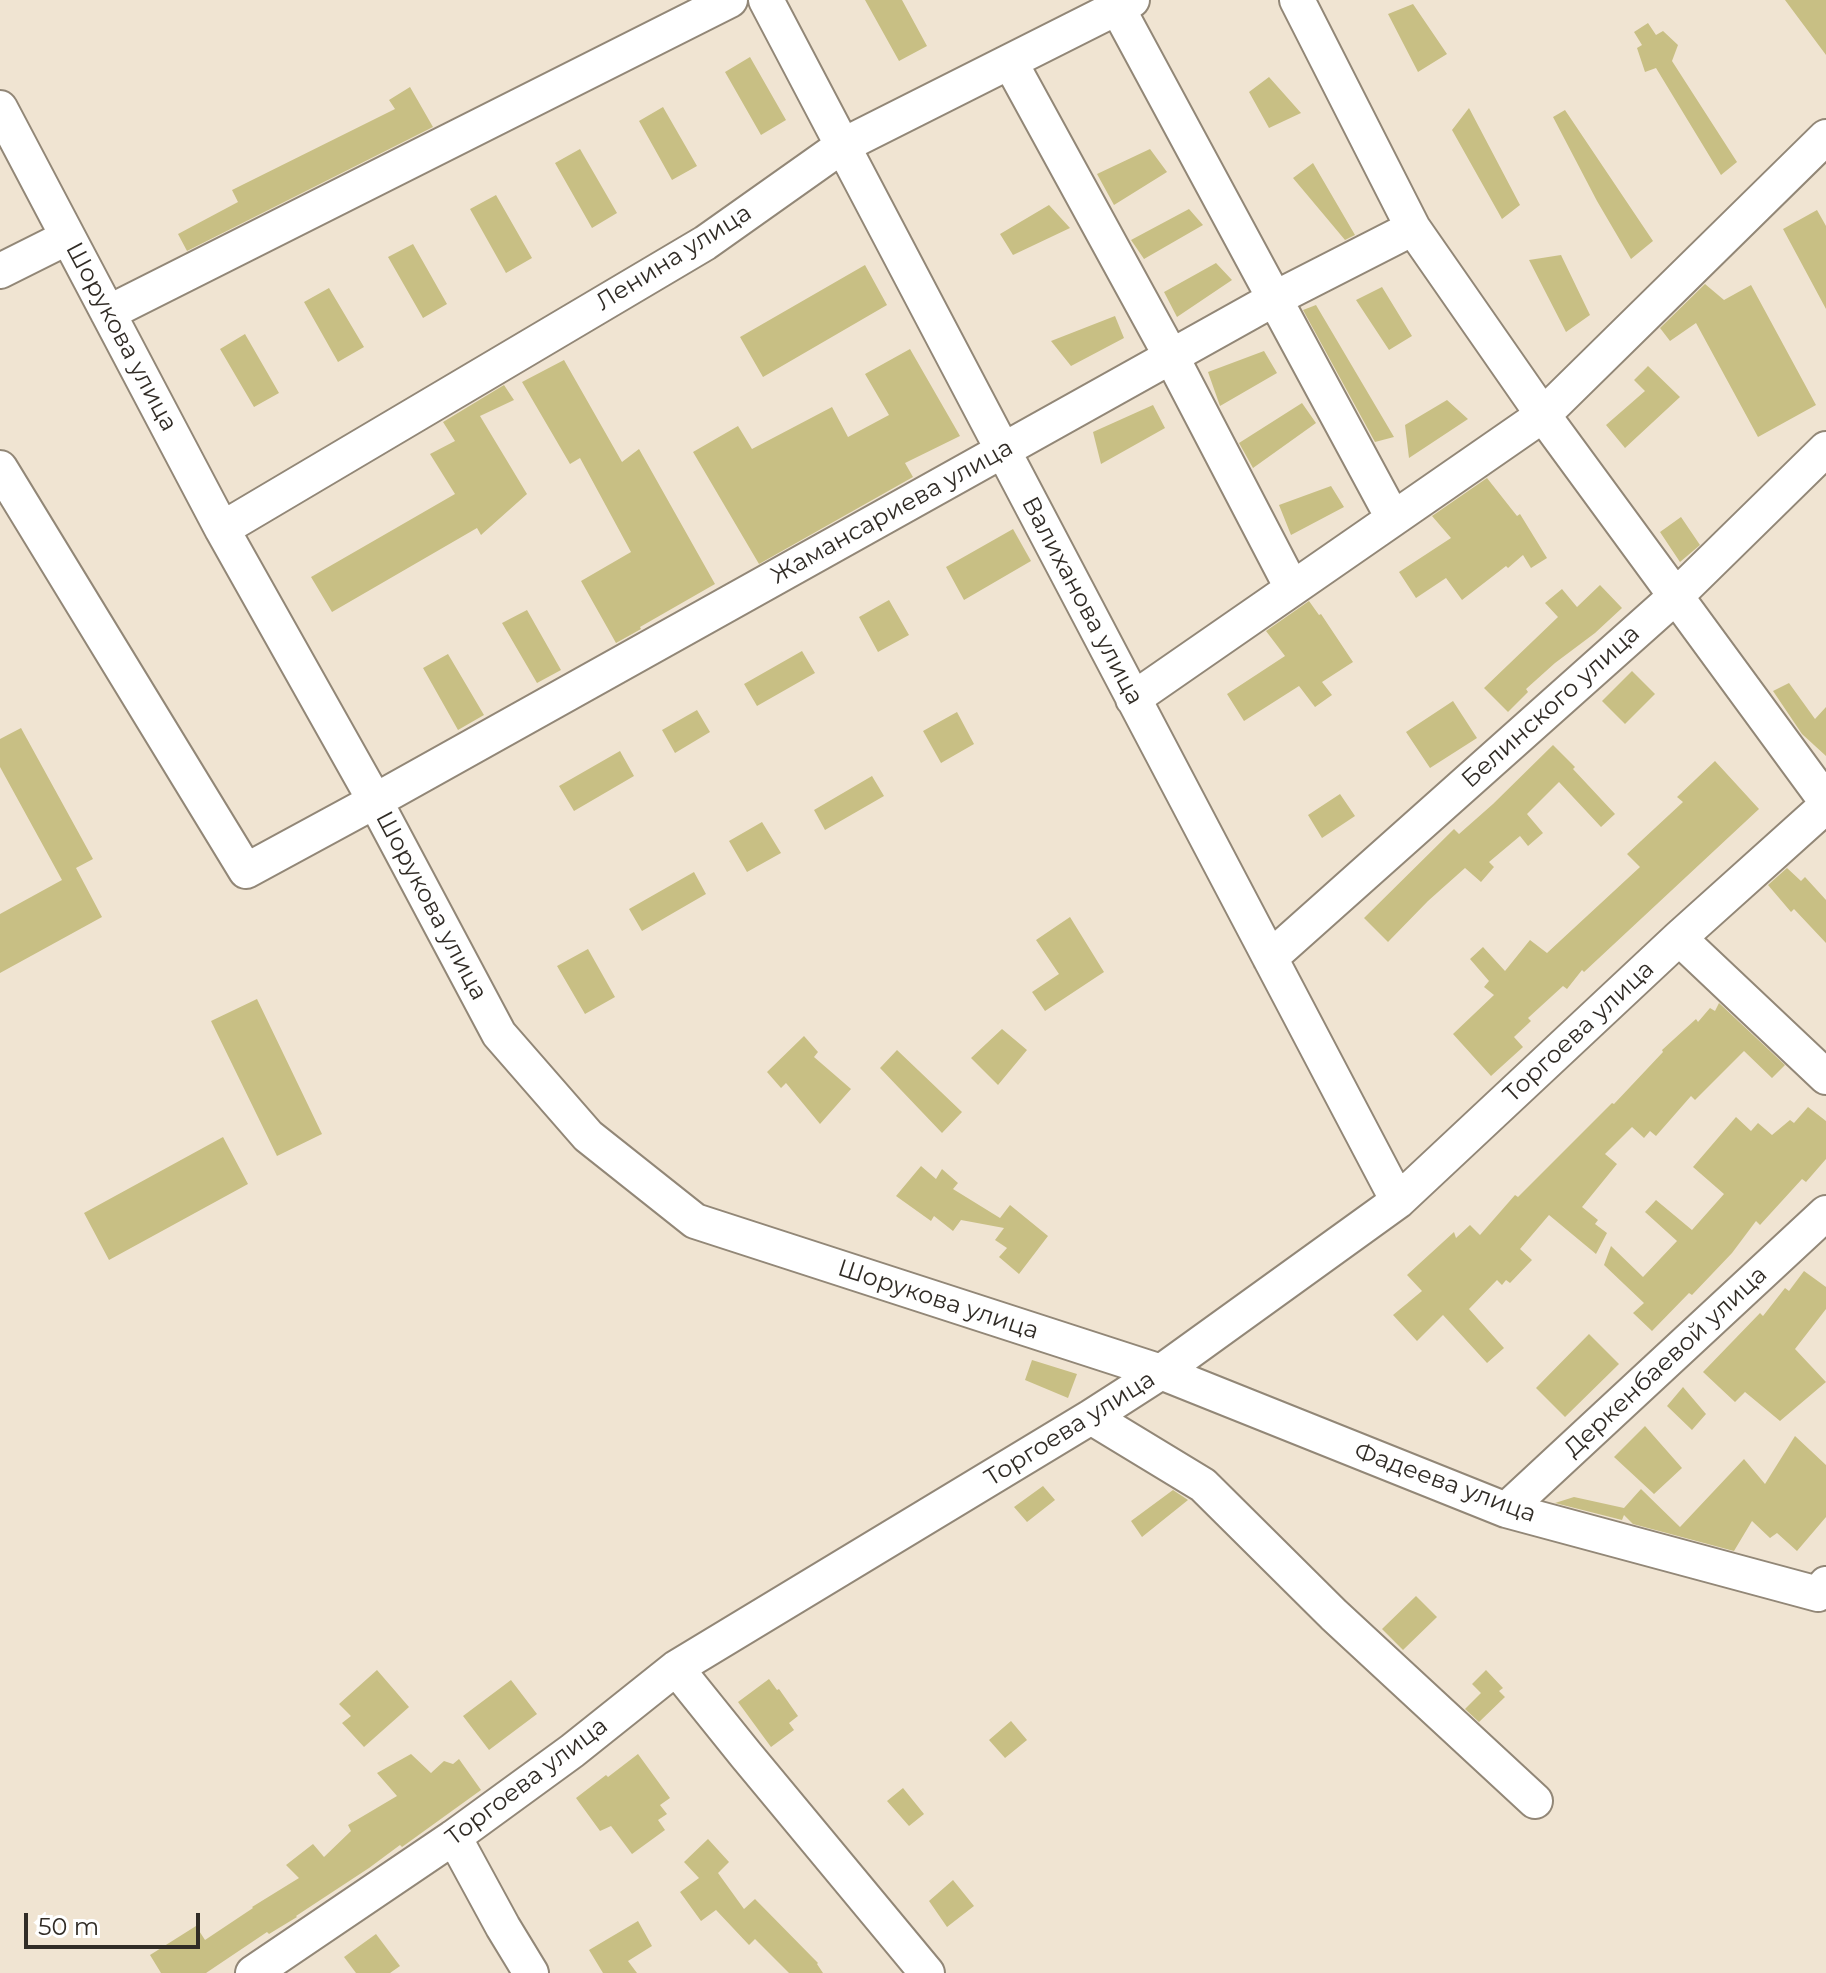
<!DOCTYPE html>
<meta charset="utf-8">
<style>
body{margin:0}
#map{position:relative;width:1826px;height:1973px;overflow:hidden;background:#f0e4d2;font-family:Montserrat,sans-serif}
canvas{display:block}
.scale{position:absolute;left:24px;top:1913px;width:176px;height:36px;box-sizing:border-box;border:4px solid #312c26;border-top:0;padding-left:10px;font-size:24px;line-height:28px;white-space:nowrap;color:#312c26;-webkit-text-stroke:6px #fff;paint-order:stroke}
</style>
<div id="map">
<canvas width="1826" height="1973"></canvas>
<div class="scale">50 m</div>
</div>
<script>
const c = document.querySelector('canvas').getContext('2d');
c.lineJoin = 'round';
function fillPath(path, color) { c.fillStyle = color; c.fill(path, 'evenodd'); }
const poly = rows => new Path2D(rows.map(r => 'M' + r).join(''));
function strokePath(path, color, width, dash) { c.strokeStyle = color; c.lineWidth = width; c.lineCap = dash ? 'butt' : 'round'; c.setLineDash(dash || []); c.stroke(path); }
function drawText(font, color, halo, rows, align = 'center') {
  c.font = font + ' Montserrat,sans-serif'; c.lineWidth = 8; c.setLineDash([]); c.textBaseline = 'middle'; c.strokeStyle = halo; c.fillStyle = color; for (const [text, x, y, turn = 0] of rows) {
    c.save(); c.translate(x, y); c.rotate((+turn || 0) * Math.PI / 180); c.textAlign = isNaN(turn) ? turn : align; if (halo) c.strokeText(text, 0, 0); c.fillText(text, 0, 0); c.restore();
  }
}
fillPath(poly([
 [865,0,902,0,927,46,899,61],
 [1785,0,1826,0,1826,55],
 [1413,4,1447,54,1418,72,1388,14],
 [1648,23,1656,35,1663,31,1678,45,1672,61,1737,162,1721,175,1656,68,1645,72,1637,48,1642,45,1634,32],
 [750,57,786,120,761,135,725,72],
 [1269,77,1301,113,1269,128,1249,92],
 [410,87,433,127,187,251,178,234,238,202,232,190,395,109,389,100],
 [663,107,697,166,672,180,639,121],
 [1469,108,1520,205,1502,219,1452,130],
 [1565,110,1653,241,1631,259,1597,201,1553,117],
 [580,149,617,213,592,228,555,163],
 [1150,149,1167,172,1114,205,1097,174],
 [1313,163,1355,235,1345,240,1293,178],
 [496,195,532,258,506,273,470,209],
 [1049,205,1070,228,1013,255,1000,234],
 [1189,209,1203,225,1144,259,1131,240],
 [1817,210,1826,226,1826,309,1783,229],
 [413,244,447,304,423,318,388,257],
 [1561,255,1590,315,1566,332,1529,260],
 [1216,263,1232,280,1177,317,1164,292],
 [865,265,887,305,763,377,740,337],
 [1705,284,1724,300,1751,285,1816,405,1758,437,1696,323,1670,341,1660,328],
 [1382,287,1412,336,1389,350,1356,300],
 [329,288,364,347,338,362,304,302],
 [1316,305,1394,437,1375,442,1303,310],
 [1115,316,1124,338,1071,366,1051,341],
 [245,334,279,393,254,407,220,349],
 [910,349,960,436,905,463,913,477,759,564,693,452,738,426,752,449,832,407,848,437,889,415,865,374],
 [1264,351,1277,373,1220,406,1208,372],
 [564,360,622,462,639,449,715,584,640,627,641,629,616,643,581,581,631,552,580,458,570,464,522,382],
 [1648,366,1680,397,1625,448,1606,425,1645,391,1634,380],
 [504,385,514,400,480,416,527,494,481,535,477,528,332,612,311,577,455,494,430,454,455,441,443,422],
 [1447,400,1468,419,1409,458,1405,425],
 [1302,403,1316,423,1253,468,1239,443],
 [1153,405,1165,428,1101,464,1093,432],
 [1487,478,1517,516,1520,514,1547,558,1531,568,1523,555,1508,568,1506,566,1462,600,1446,578,1416,598,1399,572,1451,538,1432,516],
 [1331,486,1344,507,1291,535,1279,505],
 [1681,517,1700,545,1680,562,1660,532],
 [1013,529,1031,561,964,600,946,567],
 [1600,585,1622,608,1595,633,1555,663,1526,689,1528,692,1508,712,1484,688,1558,617,1545,603,1562,589,1577,607],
 [889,600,909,635,878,652,859,617],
 [1309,601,1319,615,1321,614,1353,662,1322,682,1332,695,1315,707,1299,686,1244,721,1227,694,1285,656,1266,631],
 [527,610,561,670,537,683,502,623],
 [802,651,815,673,757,706,744,684],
 [448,654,484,715,458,730,423,668],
 [1632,671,1655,694,1625,724,1602,701],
 [1789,683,1815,719,1826,707,1826,756,1802,734,1773,691],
 [1453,701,1477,738,1430,768,1406,732],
 [697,710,710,732,675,753,662,730],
 [957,712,974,744,941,763,923,731],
 [21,728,93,859,76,868,102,917,0,973,0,914,62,880,0,767,0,739],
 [1553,745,1575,767,1573,769,1615,814,1601,827,1559,782,1527,814,1543,833,1528,846,1520,836,1489,862,1494,867,1481,882,1465,868,1428,901,1388,942,1364,918,1454,829,1459,834,1493,804],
 [620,751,634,776,574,811,559,786],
 [1715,761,1759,809,1584,972,1582,970,1567,989,1563,986,1528,1018,1531,1021,1514,1037,1523,1047,1491,1076,1453,1034,1494,995,1484,987,1489,981,1470,959,1483,947,1505,971,1530,940,1547,953,1640,867,1627,854,1683,802,1677,797],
 [872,776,884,796,825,830,814,810],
 [1340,794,1355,816,1322,838,1308,815],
 [762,822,781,853,747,872,729,841],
 [1787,868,1801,881,1805,877,1826,900,1826,943,1794,909,1791,912,1768,885],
 [694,872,706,894,642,931,629,909],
 [1070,917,1104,972,1045,1011,1032,992,1059,974,1036,940],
 [588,949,615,997,585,1014,557,966],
 [257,999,322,1134,277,1156,211,1021],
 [1719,1003,1785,1065,1772,1078,1744,1051,1695,1100,1691,1096,1656,1136,1650,1131,1644,1138,1632,1127,1605,1154,1617,1164,1582,1207,1598,1220,1595,1224,1607,1233,1596,1254,1549,1215,1520,1249,1532,1260,1510,1283,1506,1280,1502,1285,1497,1280,1469,1309,1504,1348,1487,1363,1443,1315,1417,1341,1393,1315,1422,1291,1407,1275,1454,1232,1456,1238,1470,1225,1480,1235,1515,1195,1518,1197,1612,1103,1614,1104,1663,1052,1662,1050,1696,1019,1698,1022,1710,1008,1715,1011],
 [1002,1029,1027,1050,998,1085,971,1058],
 [804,1036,818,1052,814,1057,851,1089,820,1124,786,1083,781,1088,767,1072],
 [897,1050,962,1112,942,1133,880,1068],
 [1808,1107,1826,1121,1826,1159,1806,1182,1802,1179,1760,1225,1756,1221,1732,1253,1692,1295,1689,1293,1652,1331,1633,1313,1644,1303,1604,1265,1611,1246,1643,1277,1677,1241,1645,1212,1656,1200,1692,1230,1724,1194,1693,1167,1736,1117,1751,1131,1758,1123,1772,1135,1790,1120,1794,1123],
 [223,1137,248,1184,109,1260,84,1213],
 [921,1166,936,1179,942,1169,958,1183,953,1189,1000,1218,1010,1205,1048,1236,1019,1274,999,1257,1007,1248,995,1240,1004,1228,961,1220,953,1231,934,1216,931,1221,896,1196],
 [1804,1271,1826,1287,1826,1309,1795,1349,1826,1382,1780,1421,1745,1392,1735,1402,1703,1372,1760,1313,1763,1316,1785,1288,1789,1291],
 [1589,1334,1619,1364,1565,1417,1536,1388],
 [1032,1360,1077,1374,1068,1398,1025,1380],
 [1683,1387,1706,1414,1692,1430,1667,1406],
 [1645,1426,1682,1468,1654,1494,1614,1457],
 [1795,1436,1826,1465,1826,1517,1797,1551,1777,1533,1770,1538,1752,1521,1734,1551,1633,1524,1624,1515,1622,1520,1555,1503,1574,1497,1624,1508,1641,1489,1680,1527,1744,1459,1765,1484],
 [1043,1486,1055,1500,1027,1522,1014,1507],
 [1173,1490,1188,1500,1142,1537,1131,1521],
 [1416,1596,1437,1617,1403,1650,1382,1629],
 [377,1670,409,1707,364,1747,342,1723,351,1716,339,1704],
 [1486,1670,1503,1688,1499,1691,1505,1697,1479,1722,1465,1709,1481,1693,1472,1684],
 [769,1679,777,1690,779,1689,798,1716,789,1723,794,1730,771,1747,738,1702],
 [511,1680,537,1714,489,1750,463,1716],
 [1011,1721,1027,1740,1005,1758,989,1740],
 [411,1754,431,1773,444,1761,453,1764,459,1759,481,1790,402,1847,400,1845,369,1868,296,1916,297,1917,269,1934,267,1932,206,1973,161,1973,150,1955,196,1926,205,1940,253,1908,252,1907,299,1878,286,1865,313,1844,324,1857,351,1831,348,1825,397,1796,377,1773],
 [638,1754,670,1798,660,1805,667,1814,658,1820,665,1830,632,1854,611,1826,600,1831,576,1798,606,1775,608,1777],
 [903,1788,924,1814,909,1826,887,1801],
 [708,1839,729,1862,718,1873,744,1909,755,1899,818,1963,817,1964,823,1973,789,1973,755,1939,749,1945,716,1910,701,1921,680,1892,699,1878,684,1862],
 [953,1880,974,1906,947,1927,929,1901],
 [638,1921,652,1946,628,1961,637,1973,603,1973,589,1950],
 [376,1934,400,1966,390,1973,356,1973,344,1957]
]), '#c8bf84');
const minor = poly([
 [766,0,1398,1201],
 [1297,0,1413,228,1543,415,1826,801],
 [1117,7,1393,518],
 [1010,62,1171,356,1292,588],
 [0,108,222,529,375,801,499,1034,588,1136,695,1221,1161,1372,1506,1510,1818,1594,1826,1584],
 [0,271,68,237],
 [108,313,730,0],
 [0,468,246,871,375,801,1274,299,1413,228],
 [222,529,705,243,842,146,1132,0],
 [1133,699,1543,415,1826,137],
 [1679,938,1826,1077],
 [1270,958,1676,596,1826,449],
 [1091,1417,1203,1485,1334,1615,1535,1801],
 [1506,1510,1826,1213],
 [676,1668,746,1755,927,1973],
 [454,1837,503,1927,531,1973],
 [253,1973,454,1837,572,1751,676,1668,1091,1417,1161,1372,1398,1201,1679,938,1826,806]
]);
strokePath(minor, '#928777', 38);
strokePath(minor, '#fff', 34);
drawText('24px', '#312c26', '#fff', [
 ["Ленина улица",674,258,-32],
 ["Шорукова улица",121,337,62],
 ["Жамансариева улица",892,512,-29],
 ["Валиханова улица",1082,601,62],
 ["Белинского улица",1551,707,-42],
 ["Шорукова улица",431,906,62],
 ["Торгоева улица",1579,1032,-43],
 ["Шорукова улица",938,1300,18],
 ["Деркенбаевой улица",1666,1362,-43],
 ["Торгоева улица",1070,1429,-32],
 ["Фадеева улица",1445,1483,20],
 ["Торгоева улица",527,1782,-37]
]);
</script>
